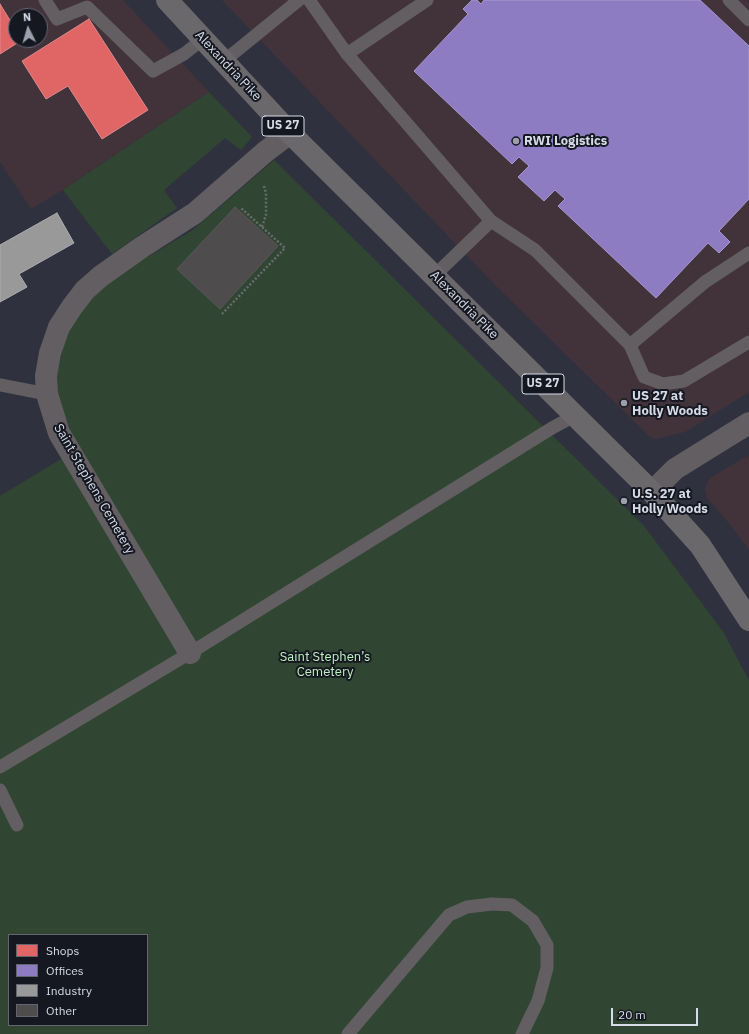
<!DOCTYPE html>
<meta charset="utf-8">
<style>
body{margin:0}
#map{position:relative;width:749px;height:1034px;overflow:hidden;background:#2f323e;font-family:"IBM Plex Sans",sans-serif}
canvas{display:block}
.legend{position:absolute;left:8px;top:934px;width:140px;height:92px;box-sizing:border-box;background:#151821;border:1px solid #626671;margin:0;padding:5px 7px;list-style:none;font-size:12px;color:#d6dbe8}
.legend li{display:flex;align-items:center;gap:8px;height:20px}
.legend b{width:20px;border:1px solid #626671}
.north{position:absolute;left:8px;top:8px;width:40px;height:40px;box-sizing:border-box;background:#151821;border:1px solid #626671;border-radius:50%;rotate:355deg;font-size:11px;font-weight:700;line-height:16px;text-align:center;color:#d6dbe8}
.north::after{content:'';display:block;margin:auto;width:14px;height:18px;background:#9ca0ac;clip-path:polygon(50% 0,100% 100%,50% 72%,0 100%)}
.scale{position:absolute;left:611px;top:1008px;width:87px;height:18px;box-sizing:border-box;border:2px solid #d6dbe8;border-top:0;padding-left:5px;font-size:12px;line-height:14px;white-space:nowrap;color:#d6dbe8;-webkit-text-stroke:3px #151821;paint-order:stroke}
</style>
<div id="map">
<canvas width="749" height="1034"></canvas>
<ul class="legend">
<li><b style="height:11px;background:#e06666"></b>Shops</li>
<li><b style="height:11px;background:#8e7cc3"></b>Offices</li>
<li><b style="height:11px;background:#999"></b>Industry</li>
<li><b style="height:11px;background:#4f4c4d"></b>Other</li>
</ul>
<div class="north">N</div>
<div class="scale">20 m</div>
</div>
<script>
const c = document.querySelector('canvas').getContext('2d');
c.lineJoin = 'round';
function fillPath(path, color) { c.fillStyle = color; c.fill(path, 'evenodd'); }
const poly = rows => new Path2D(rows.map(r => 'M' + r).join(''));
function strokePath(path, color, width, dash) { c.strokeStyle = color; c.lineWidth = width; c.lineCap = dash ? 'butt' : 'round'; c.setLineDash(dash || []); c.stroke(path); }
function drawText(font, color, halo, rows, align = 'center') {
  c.font = font + ' "IBM Plex Sans",sans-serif'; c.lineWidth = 4; c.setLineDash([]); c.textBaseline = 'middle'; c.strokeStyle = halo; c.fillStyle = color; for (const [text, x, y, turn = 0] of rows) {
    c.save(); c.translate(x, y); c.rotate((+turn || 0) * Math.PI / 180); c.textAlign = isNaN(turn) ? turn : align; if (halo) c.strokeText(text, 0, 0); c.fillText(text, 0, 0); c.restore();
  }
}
fillPath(poly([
 [0,0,123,0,209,92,63,190,31,209,0,162],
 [16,16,40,16,40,40,16,40],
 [222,0,747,0,749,2,749,392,685,432,656,439,650,437,494,284],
 [749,455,749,550,727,521,707,498,705,488,710,478]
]), '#42323a');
fillPath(poly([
 [209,92,252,137,241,150,225,138,164,190,177,208,112,254,63,190],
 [274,160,644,526,724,633,749,681,749,1034,0,1034,0,496,76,450,54,386,66,335,81,309,107,281,193,230],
 [9,935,147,935,147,1025,9,1025]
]), '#304632');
const shops = poly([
 [0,4,16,30,16,40,22,40,0,54,0,4],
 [89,19,148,110,102,139,68,86,46,99,22,61,89,19]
]);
fillPath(shops, '#e06666');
strokePath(shops, '#dd898d', 1);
const offices = poly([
 [472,0,477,0,481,4,484,0,700,0,749,46,749,199,719,231,730,242,719,253,708,243,656,298,558,206,565,199,555,190,544,201,518,177,529,166,519,157,512,164,414,71,468,14,463,9,472,0]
]);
fillPath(offices, '#8e7cc3');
strokePath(offices, '#a498ce', 1);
const industry = poly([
 [57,213,74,243,19,274,27,287,0,302,0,245,57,213]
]);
fillPath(industry, '#999');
strokePath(industry, '#abadb1', 1);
const building = poly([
 [235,207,278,246,220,309,177,269,235,207]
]);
fillPath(building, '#4f4c4d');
strokePath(building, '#595658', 1);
strokePath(poly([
 [262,227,266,215,266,193,264,186],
 [222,314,285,248,241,208]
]), '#6b6a6e', 2.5, [2, 2]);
strokePath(poly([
 [45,0,57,19,87,7,153,71,184,54,203,39],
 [309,0,347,54],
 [427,0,347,54,491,221,535,250,630,345],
 [729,0,749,20],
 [224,61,299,0],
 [749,253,705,282,630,345,644,377,663,384,684,381,749,342],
 [434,276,491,221],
 [0,385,47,394],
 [0,767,190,653,552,428,576,415],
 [0,790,17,825],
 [348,1034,449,915,467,907,492,904,512,905,533,921,547,945,547,968,538,1001,522,1034]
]), '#625e62', 13);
strokePath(poly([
 [652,492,675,469,749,423],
 [190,653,59,433,47,394,46,376,50,353,59,327,72,307,85,290,101,276,142,247,195,213,265,152,290,133]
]), '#625e62', 22);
strokePath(poly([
 [167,0,290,133,652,492,700,545,749,620]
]), '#6b686c', 22);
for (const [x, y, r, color] of [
 [516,141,4,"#9ca0ac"],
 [624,403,4,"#9ca0ac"],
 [624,501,4,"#9ca0ac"]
]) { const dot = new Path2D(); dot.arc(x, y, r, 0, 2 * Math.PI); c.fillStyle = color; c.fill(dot); strokePath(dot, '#151821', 1.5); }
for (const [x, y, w] of [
 [283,126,42],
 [543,384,42]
]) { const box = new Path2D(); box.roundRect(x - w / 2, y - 10, w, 20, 3); c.fillStyle = '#151821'; c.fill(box); strokePath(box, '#d6dbe8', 1); }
drawText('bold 12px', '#d6dbe8', null, [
 ["US 27",283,126],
 ["US 27",543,384]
]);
drawText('13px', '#d6dbe8', '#151821', [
 ["Alexandria Pike",228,66,47],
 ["Alexandria Pike",464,305,45],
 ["Saint Stephens Cemetery",94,489,60]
]);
drawText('bold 13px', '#d6dbe8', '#151821', [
 ["RWI Logistics",524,141],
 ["US 27 at",632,396],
 ["Holly Woods",632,411],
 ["U.S. 27 at",632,494],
 ["Holly Woods",632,509]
], 'left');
drawText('13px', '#bff2be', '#151821', [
 ["Saint Stephen’s",325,657],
 ["Cemetery",325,672]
]);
</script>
